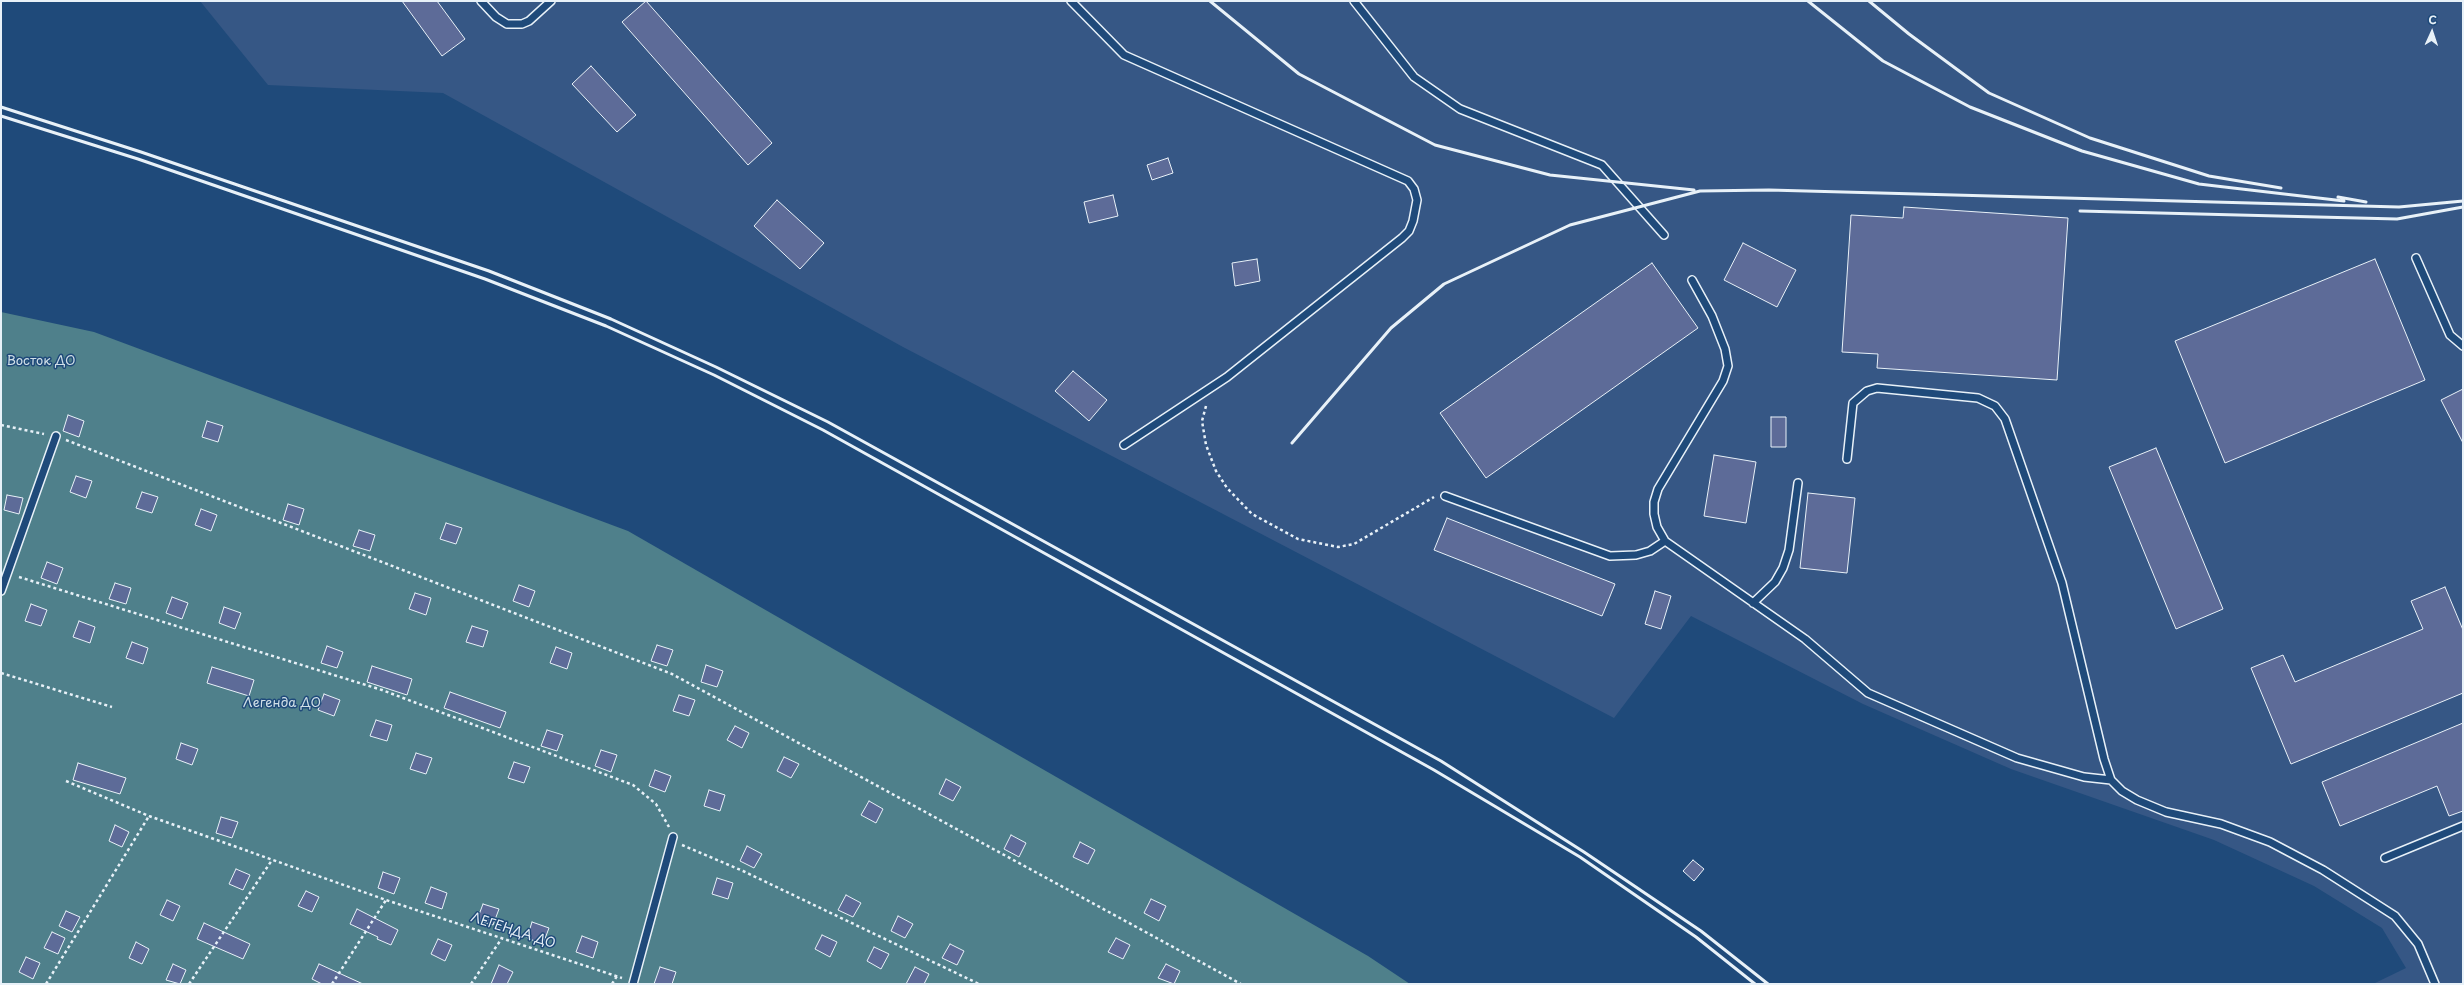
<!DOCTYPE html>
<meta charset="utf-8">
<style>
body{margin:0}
#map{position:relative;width:2464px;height:985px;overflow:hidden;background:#1f4a7a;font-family:"Playpen Sans",sans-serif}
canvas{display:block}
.frame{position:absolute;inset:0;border:2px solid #e8f1f8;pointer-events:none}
.north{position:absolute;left:2412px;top:12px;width:40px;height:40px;-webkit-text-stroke:3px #1f4a7a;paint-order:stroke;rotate:3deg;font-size:11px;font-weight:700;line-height:16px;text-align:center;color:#e8f1f8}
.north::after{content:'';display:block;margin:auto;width:14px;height:18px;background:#e8f1f8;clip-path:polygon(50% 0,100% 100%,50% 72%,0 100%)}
</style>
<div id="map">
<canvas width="2464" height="985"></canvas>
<div class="frame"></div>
<div class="north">С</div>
</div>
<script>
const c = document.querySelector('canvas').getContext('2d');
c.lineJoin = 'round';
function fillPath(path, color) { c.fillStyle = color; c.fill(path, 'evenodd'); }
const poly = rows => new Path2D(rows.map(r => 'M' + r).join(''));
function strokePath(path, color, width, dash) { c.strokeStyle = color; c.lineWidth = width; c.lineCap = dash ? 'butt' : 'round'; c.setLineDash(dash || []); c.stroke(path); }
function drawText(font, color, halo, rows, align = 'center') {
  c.font = font + ' "Playpen Sans",sans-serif'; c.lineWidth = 3; c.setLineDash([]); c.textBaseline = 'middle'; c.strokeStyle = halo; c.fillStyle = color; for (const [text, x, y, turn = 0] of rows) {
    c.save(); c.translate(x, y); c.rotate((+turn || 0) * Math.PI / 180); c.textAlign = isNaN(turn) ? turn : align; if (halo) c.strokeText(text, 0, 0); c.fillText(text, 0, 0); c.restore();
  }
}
fillPath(poly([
 [200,1,2463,1,2463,984,2373,984,2406,968,2382,928,2314,886,2214,840,2011,769,1863,704,1691,616,1614,718,903,347,443,93,268,85]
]), '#365785');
fillPath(poly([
 [1,312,94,332,628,531,1368,956,1410,984,1,984]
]), '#4f808b');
const building = poly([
 [402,1,437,1,465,39,442,56,402,1],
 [646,1,772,143,748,165,622,22,646,1],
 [591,66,636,115,617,132,572,84,591,66],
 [1168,158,1173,173,1152,180,1147,165,1168,158],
 [1113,195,1118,216,1089,223,1084,202,1113,195],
 [777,200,824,243,800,269,754,226,777,200],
 [1904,207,2068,218,2057,380,1877,368,1878,354,1842,352,1851,215,1903,218,1904,207],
 [1743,243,1796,270,1777,307,1724,280,1743,243],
 [1257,259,1260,281,1235,286,1232,263,1257,259],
 [2375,259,2425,380,2225,463,2175,341,2375,259],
 [1652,263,1698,328,1486,478,1440,413,1652,263],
 [1073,371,1107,400,1089,421,1055,391,1073,371],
 [2463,389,2463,443,2441,400,2463,389],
 [68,415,84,421,79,437,63,431,68,415],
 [1771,417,1786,417,1786,447,1771,447,1771,417],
 [207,421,223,426,218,442,202,437,207,421],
 [2156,448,2223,609,2176,629,2109,467,2156,448],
 [1714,455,1756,462,1746,523,1704,516,1714,455],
 [76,476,92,481,86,498,70,492,76,476],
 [142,492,158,497,152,513,136,508,142,492],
 [1808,493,1855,498,1847,573,1800,568,1808,493],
 [7,495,23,498,19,514,4,510,7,495],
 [288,504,304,509,299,525,283,520,288,504],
 [201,509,217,515,211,531,195,525,201,509],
 [1447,518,1615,584,1602,616,1434,550,1447,518],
 [446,523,462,528,456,544,440,539,446,523],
 [359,530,375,535,370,551,353,546,359,530],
 [47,562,63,568,57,584,41,578,47,562],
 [115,583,131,588,126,604,109,599,115,583],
 [519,585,535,591,529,607,513,601,519,585],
 [2445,587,2463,630,2463,693,2291,764,2251,668,2283,655,2295,682,2423,629,2411,601,2445,587],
 [1655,591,1671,596,1661,629,1645,624,1655,591],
 [415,593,431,598,426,615,409,609,415,593],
 [172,597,188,603,182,619,166,613,172,597],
 [31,604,47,610,41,626,25,621,31,604],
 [224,607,241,613,235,629,219,623,224,607],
 [79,621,95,627,90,643,73,637,79,621],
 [472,626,488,631,483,647,466,642,472,626],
 [132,642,148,648,143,664,126,658,132,642],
 [657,645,673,650,667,666,651,661,657,645],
 [327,646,343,652,337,668,321,663,327,646],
 [556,647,572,653,567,669,550,663,556,647],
 [706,665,723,671,717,687,701,682,706,665],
 [372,666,412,679,407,695,367,682,372,666],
 [212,667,254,680,249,696,207,683,212,667],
 [450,692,506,712,500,728,444,708,450,692],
 [324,694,340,700,334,716,318,710,324,694],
 [679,695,695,700,689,716,673,711,679,695],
 [376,720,392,725,387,741,370,736,376,720],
 [2463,723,2463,811,2449,816,2437,786,2340,826,2322,782,2463,723],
 [735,726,749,733,742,748,727,740,735,726],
 [547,730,563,735,557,751,541,746,547,730],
 [181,743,198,749,192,765,176,759,181,743],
 [601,750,617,755,611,772,595,766,601,750],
 [416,753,432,758,426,774,410,769,416,753],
 [784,757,799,764,791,778,777,771,784,757],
 [514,762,530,767,524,783,508,778,514,762],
 [78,763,126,778,120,794,73,780,78,763],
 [655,770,671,776,665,792,649,786,655,770],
 [946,779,961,787,953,801,939,794,946,779],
 [709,790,725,795,720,811,704,806,709,790],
 [869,801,883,809,876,823,861,815,869,801],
 [221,817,238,822,232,838,216,833,221,817],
 [115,825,129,832,122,847,109,841,115,825],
 [1011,835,1026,843,1019,857,1004,849,1011,835],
 [1080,842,1095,850,1088,864,1073,857,1080,842],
 [747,846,762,854,754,868,740,861,747,846],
 [1693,860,1704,869,1694,881,1683,871,1693,860],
 [236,869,250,875,243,890,229,884,236,869],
 [383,872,400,878,394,894,378,888,383,872],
 [717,878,733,883,728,899,712,894,717,878],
 [431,887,447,893,442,909,425,903,431,887],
 [306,891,319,897,312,912,298,906,306,891],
 [846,895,861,903,853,917,838,910,846,895],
 [1151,899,1166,906,1159,921,1144,913,1151,899],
 [167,900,180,906,173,921,160,915,167,900],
 [483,904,499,909,493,925,477,920,483,904],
 [357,909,398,930,391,945,377,939,378,937,350,924,357,909],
 [66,911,80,917,72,932,59,926,66,911],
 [898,916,913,924,905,938,891,931,898,916],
 [532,922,549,928,543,944,527,938,532,922],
 [204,923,250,944,243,959,197,939,204,923],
 [52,932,65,938,58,954,44,948,52,932],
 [822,935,837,942,830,957,815,949,822,935],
 [582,936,598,942,593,958,576,952,582,936],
 [1116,938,1130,945,1123,959,1108,952,1116,938],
 [438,939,452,945,445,961,431,954,438,939],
 [136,942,149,949,142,964,129,958,136,942],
 [950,944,964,951,957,965,942,958,950,944],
 [874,947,889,954,881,969,867,961,874,947],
 [26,957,40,963,33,979,19,972,26,957],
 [173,964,186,970,180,984,166,980,173,964],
 [319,964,363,984,322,984,312,979,319,964],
 [1166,964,1180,971,1174,984,1158,978,1166,964],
 [499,965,513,972,507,984,491,984,499,965],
 [660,967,676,972,672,984,654,984,660,967],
 [915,967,929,974,924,984,906,984,915,967]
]);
fillPath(building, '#5d6b98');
strokePath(building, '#e8f1f8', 1);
const lane = poly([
 [481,1,496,17,507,24,522,24,529,21,551,1],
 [1071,1,1124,55,1408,181,1414,189,1417,200,1413,221,1409,231,1402,238,1227,377,1124,445],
 [1354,1,1414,77,1460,109,1602,165,1664,235],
 [2416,258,2450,335,2463,346],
 [1692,280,1712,316,1725,349,1728,366,1723,381,1658,489,1654,502,1654,514,1657,527,1665,541,1805,639,1868,693,2017,758,2084,777,2111,780],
 [1847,459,1853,403,1867,391,1877,388,1978,398,1995,406,2005,419,2062,583,2104,759,2111,780,2122,791,2137,800,2166,812,2221,824,2270,842,2323,870,2395,916,2418,944,2435,984],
 [1445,496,1610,556,1636,555,1650,551,1665,541],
 [1,591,56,436],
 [1753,603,1775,582,1783,568,1789,550,1798,483],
 [2385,858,2463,826],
 [633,984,673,837]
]);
strokePath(lane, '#e8f1f8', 10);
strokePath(poly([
 [1206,406,1202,421,1206,445,1216,471,1227,488,1252,514,1298,539,1338,547,1354,544,1434,497],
 [1,425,44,434],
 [66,440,672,674,1241,984],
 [19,577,382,690,633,785,656,804,669,827],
 [1,673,112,707],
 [66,781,149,816,386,900,622,978],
 [682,845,743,871,979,984],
 [46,984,149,816],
 [189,984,272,860],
 [332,984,386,900],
 [471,984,502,938],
 [612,984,617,976]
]), '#e8f1f8', 2.5, [3, 3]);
strokePath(lane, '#1f4a7a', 7);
strokePath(poly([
 [1210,1,1299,74,1435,145,1550,175,1694,190],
 [1808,1,1883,61,1970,107,2082,151,2199,184,2344,201],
 [1869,1,1909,34,1989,93,2090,138,2209,176,2281,188],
 [1,107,141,152,489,271,611,319,716,367,828,422,1441,761,1584,852,1701,931,1768,984],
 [1,116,138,159,485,279,606,326,714,375,823,430,1434,770,1580,857,1696,937,1755,984],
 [2338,197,2366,202],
 [2080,211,2397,219,2463,207],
 [1292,443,1391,328,1444,284,1570,225,1700,191,1769,190,2399,207,2463,201]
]), '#e8f1f8', 3);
drawText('13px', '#d1e0e8', '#1f4a7a', [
 ["Восток ДО",41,361],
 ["Легенда ДО",282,703]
]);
drawText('13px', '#e8f1f8', '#1f4a7a', [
 ["ЛЕГЕНДА ДО",513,931,18]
]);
</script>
